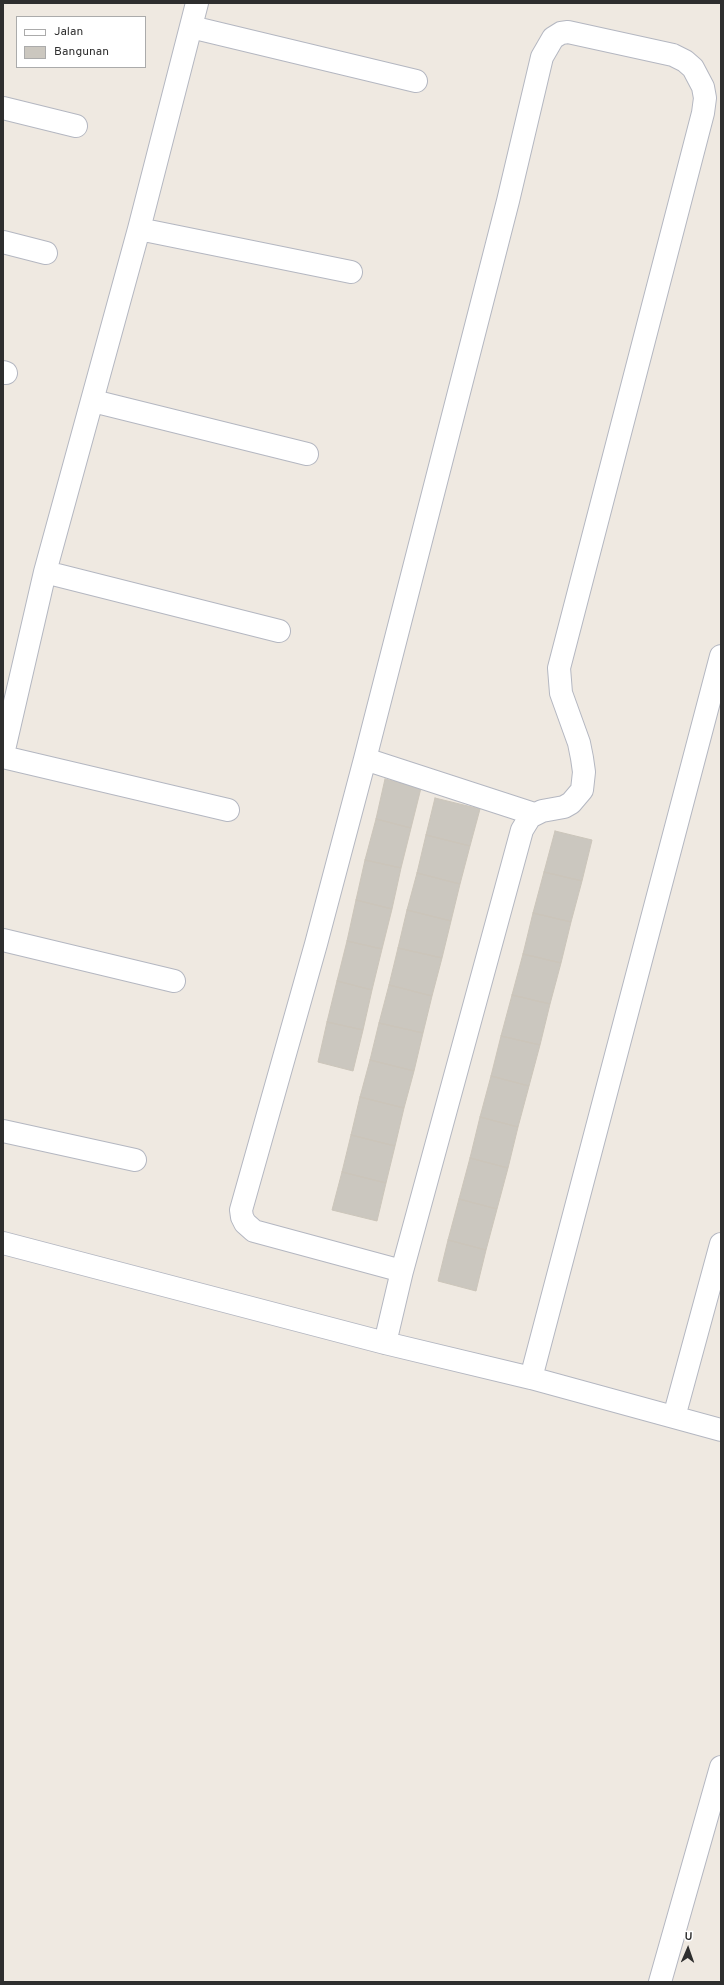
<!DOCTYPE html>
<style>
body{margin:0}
#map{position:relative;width:724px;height:1985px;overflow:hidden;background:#efe9e1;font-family:Overpass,sans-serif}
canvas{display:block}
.frame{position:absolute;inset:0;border:4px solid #2e2e2e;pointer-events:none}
.legend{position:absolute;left:16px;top:16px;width:130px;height:52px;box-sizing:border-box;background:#fff;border:1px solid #ababab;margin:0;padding:5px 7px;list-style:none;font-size:12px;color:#2e2e2e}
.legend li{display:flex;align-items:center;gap:8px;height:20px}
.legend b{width:20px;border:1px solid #ababab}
.north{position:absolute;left:668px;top:1929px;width:40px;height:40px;-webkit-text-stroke:3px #fff;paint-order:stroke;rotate:2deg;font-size:11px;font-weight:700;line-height:16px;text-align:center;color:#2e2e2e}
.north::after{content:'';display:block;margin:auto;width:14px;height:18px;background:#2e2e2e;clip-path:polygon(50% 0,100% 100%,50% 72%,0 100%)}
</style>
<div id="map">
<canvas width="724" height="1985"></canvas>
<div class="frame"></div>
<ul class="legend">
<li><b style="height:5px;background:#fff"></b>Jalan</li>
<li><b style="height:11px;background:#cbc7bf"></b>Bangunan</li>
</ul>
<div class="north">U</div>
</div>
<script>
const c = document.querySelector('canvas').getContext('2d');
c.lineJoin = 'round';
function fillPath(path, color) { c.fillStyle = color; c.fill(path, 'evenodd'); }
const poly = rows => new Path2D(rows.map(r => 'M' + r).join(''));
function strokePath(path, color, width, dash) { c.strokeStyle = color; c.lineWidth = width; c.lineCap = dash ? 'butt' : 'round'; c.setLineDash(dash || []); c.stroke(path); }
const building = poly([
 [385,779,421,788,411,828,376,819,385,779],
 [435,798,480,809,470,846,426,835,435,798],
 [376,819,411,828,401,868,365,860,376,819],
 [555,831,592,840,582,881,544,872,555,831],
 [426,835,470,846,460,884,417,873,426,835],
 [365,860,401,868,392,909,356,900,365,860],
 [544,872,582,881,571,922,533,913,544,872],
 [417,873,460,884,451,921,407,910,417,873],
 [356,900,392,909,382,949,347,941,356,900],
 [407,910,451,921,442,958,398,948,407,910],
 [533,913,571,922,561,963,523,954,533,913],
 [347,941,382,949,372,990,337,981,347,941],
 [398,948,442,958,432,996,389,985,398,948],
 [523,954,561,963,550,1004,512,995,523,954],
 [337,981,372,990,363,1030,327,1022,337,981],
 [389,985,432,996,423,1033,379,1023,389,985],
 [512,995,550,1004,540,1045,501,1036,512,995],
 [327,1022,363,1030,353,1071,318,1062,327,1022],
 [379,1023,423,1033,414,1071,370,1060,379,1023],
 [501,1036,540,1045,529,1086,491,1076,501,1036],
 [370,1060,414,1071,404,1108,360,1097,370,1060],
 [491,1076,529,1086,518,1127,480,1117,491,1076],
 [360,1097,404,1108,395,1146,351,1135,360,1097],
 [480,1117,518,1127,508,1168,470,1158,480,1117],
 [351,1135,395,1146,386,1183,342,1172,351,1135],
 [470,1158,508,1168,497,1209,459,1199,470,1158],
 [342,1172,386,1183,377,1221,332,1210,342,1172],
 [459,1199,497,1209,486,1250,448,1240,459,1199],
 [448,1240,486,1250,476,1291,438,1281,448,1240]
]);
fillPath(building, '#cbc7bf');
strokePath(building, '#cbc5ba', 1);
const minor = poly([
 [191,27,416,81],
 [3,108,76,126],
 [139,229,351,272],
 [3,242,46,253],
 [3,372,6,373],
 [93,401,307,454],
 [45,572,279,631],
 [3,754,45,572,139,229,197,3],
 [3,757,228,810],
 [365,759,534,814],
 [3,940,174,981],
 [3,1131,135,1160],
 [3,1243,385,1343,531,1378,721,1430],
 [385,1343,402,1271,522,830,530,817,542,811,564,807,571,803,582,790,584,772,582,758,579,743,561,693,559,668,703,113,705,98,703,87,693,68,685,61,673,55,568,32,561,33,553,38,542,57,508,201,365,759,316,944,241,1210,242,1217,245,1223,254,1231,402,1271],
 [531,1378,721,656],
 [674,1417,721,1244],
 [660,1982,721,1767]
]);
strokePath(minor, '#b4b7c1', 24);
strokePath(minor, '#fff', 22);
</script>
